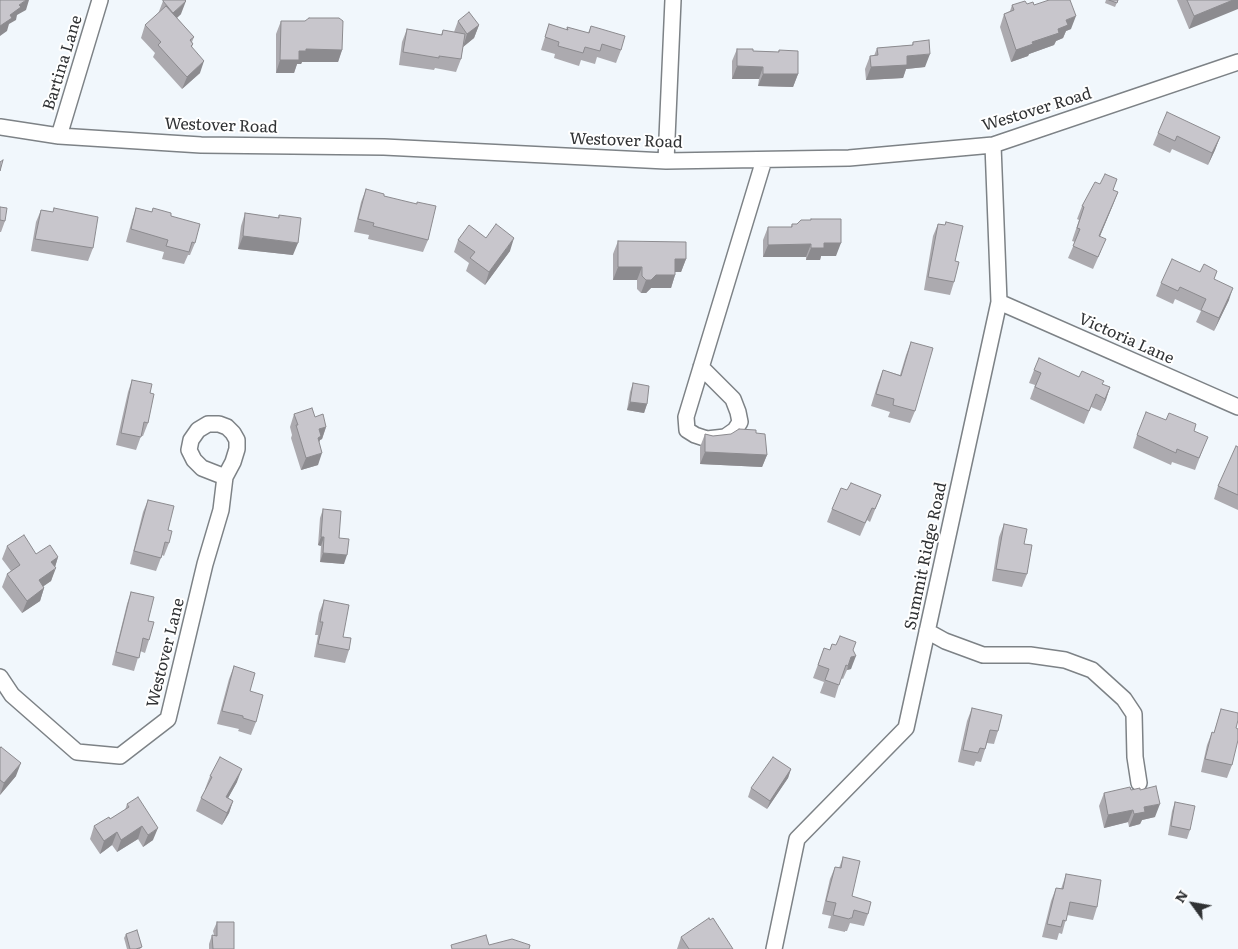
<!DOCTYPE html>
<style>
body{margin:0}
#map{position:relative;width:1238px;height:949px;overflow:hidden;background:#f1f7fc;font-family:Literata,serif}
canvas{display:block}
.north{position:absolute;left:1168px;top:879px;width:50px;height:50px;-webkit-text-stroke:4px #fff;paint-order:stroke;rotate:302deg;font-size:14px;font-weight:700;line-height:20px;text-align:center;color:#303234}
.north::after{content:'';display:block;margin:auto;width:18px;height:22px;background:#303234;clip-path:polygon(50% 0,100% 100%,50% 72%,0 100%)}
</style>
<div id="map">
<canvas width="1238" height="949"></canvas>
<div class="north">N</div>
</div>
<script>
const c = document.querySelector('canvas').getContext('2d');
c.lineJoin = 'round';
const poly = rows => new Path2D(rows.map(r => 'M' + r).join(''));
function strokePath(path, color, width, dash) { c.strokeStyle = color; c.lineWidth = width; c.lineCap = dash ? 'butt' : 'round'; c.setLineDash(dash || []); c.stroke(path); }
function fillPath(path, color) { c.fillStyle = color; c.fill(path, 'evenodd'); }
function drawText(font, color, halo, rows, align = 'center') {
  c.font = font + ' Literata,serif'; c.lineWidth = 4; c.setLineDash([]); c.textBaseline = 'middle'; c.strokeStyle = halo; c.fillStyle = color; for (const [text, x, y, turn = 0] of rows) {
    c.save(); c.translate(x, y); c.rotate((+turn || 0) * Math.PI / 180); c.textAlign = isNaN(turn) ? turn : align; if (halo) c.strokeText(text, 0, 0); c.fillText(text, 0, 0); c.restore();
  }
}
const minor = poly([
 [0,127,59,136,201,145,384,147,666,161,849,158,993,145,1238,62],
 [59,136,100,0],
 [666,161,673,0],
 [999,302,1238,407],
 [701,367,733,399,738,412,740,422,735,430,725,437,707,439,695,435,687,430,686,417,764,160],
 [927,631,945,641,983,655,1030,655,1065,660,1092,670,1124,699,1134,714,1135,757,1139,783],
 [0,677,12,695,77,752,120,756,168,719,205,564,221,510,225,477,233,462,237,449,237,440,233,433,227,427,219,424,208,424,198,430,191,440,189,450,194,460,202,468,225,477],
 [774,949,797,839,906,728,999,302,993,145]
]);
strokePath(minor, '#7d8286', 18);
strokePath(minor, '#fff', 15);
fillPath(poly([
 [1106,0,1118,0,1115,7,1105,3],
 [1177,0,1238,0,1189,29],
 [163,1,181,14,177,18,194,37,192,42,193,44,192,47,200,73,182,89,153,57,155,53,141,38,145,25,158,14],
 [1027,4,1071,29,1066,31,1063,38,1056,41,1054,45,1029,54,1028,56,1011,62,1000,27,1004,14,1010,11,1012,5],
 [281,21,342,50,338,62,302,62,301,64,297,64,294,73,276,73,276,34],
 [458,21,479,25,474,38,463,47,461,59,456,72,435,68,434,70,399,65,402,42,407,29,441,35,443,30,454,32],
 [549,24,566,30,567,27,588,33,591,26,621,50,616,63,597,57,595,64,581,60,579,66,554,58,555,54,541,50],
 [913,42,925,67,906,69,903,78,866,80,865,69,870,56,874,56,877,48,912,45],
 [737,49,753,51,778,52,779,50,798,74,793,87,758,86,759,79,732,79,732,61],
 [1158,133,1220,137,1215,150,1208,165,1172,149,1170,153,1153,145],
 [1117,179,1113,190,1118,192,1100,236,1101,251,1093,269,1068,258,1075,242,1072,241,1079,220,1077,219,1082,206,1100,184],
 [366,189,384,196,428,240,423,252,368,239,369,235,354,232,361,202],
 [0,207,5,221,1,232,0,232],
 [54,208,93,248,88,261,31,251,36,222,41,210,53,212],
 [136,208,171,216,195,243,190,255,188,255,184,264,162,259,164,252,126,242,132,220],
 [245,213,278,218,279,215,293,255,238,249,241,226],
 [811,219,836,256,821,256,820,260,806,260,806,257,763,257,763,240,768,227,791,227,792,224,797,224,811,220],
 [946,222,955,261,954,282,950,295,924,290,933,236,938,224,945,225],
 [486,238,510,251,485,285,466,271,469,263,454,252,458,240],
 [618,241,686,259,681,272,675,272,675,275,671,288,651,288,646,293,641,293,637,289,637,280,613,280,613,254],
 [1214,279,1229,300,1214,331,1196,322,1201,311,1175,299,1173,304,1156,296,1161,283],
 [911,342,915,411,910,423,888,417,890,412,871,406,878,383,883,370,900,375,906,355],
 [1034,370,1079,377,1110,387,1101,411,1091,407,1084,424,1030,399,1035,385,1029,383],
 [132,380,150,393,148,423,143,436,141,436,136,450,116,445,128,392],
 [633,383,647,404,644,413,627,410,630,392],
 [294,414,315,417,326,427,322,439,320,440,319,442,318,465,301,470,291,438,292,435,290,427],
 [1194,431,1203,449,1195,470,1172,462,1171,465,1133,448,1137,435],
 [756,433,767,455,762,467,700,464,700,447,705,434,713,436],
 [1238,447,1238,510,1214,499,1218,486],
 [847,490,881,495,870,522,867,520,860,536,827,522,832,509],
 [148,500,169,543,164,556,162,555,156,571,130,564,143,512],
 [323,509,344,564,320,562,321,546,318,545,320,518],
 [1004,524,1024,544,1027,574,1022,587,992,581,999,537],
 [7,546,36,554,58,557,51,581,43,586,44,588,40,601,22,613,2,587,7,574,11,571,2,559],
 [131,592,148,621,149,640,145,653,140,651,134,671,112,665,127,604],
 [324,600,343,637,349,650,345,663,314,657,318,635,315,635,319,613],
 [824,648,830,650,853,650,851,669,847,670,843,679,841,678,835,698,820,693,824,682,813,678],
 [234,666,250,691,256,722,251,735,238,731,239,729,217,724,229,679],
 [972,708,998,731,994,744,987,743,981,762,976,761,974,766,958,762,967,721],
 [1221,709,1236,728,1232,765,1227,778,1201,772,1207,745,1212,732,1214,733],
 [0,748,16,776,0,795],
 [791,769,788,778,767,809,748,797,751,788],
 [210,776,237,782,228,798,233,801,229,813,222,825,196,811,201,798,206,789,205,789],
 [1131,790,1140,790,1155,817,1142,820,1140,824,1129,827,1128,822,1104,828,1099,806,1104,793],
 [1175,802,1190,830,1187,839,1168,835,1172,811],
 [127,804,153,840,143,847,138,839,117,852,112,845,100,854,90,839,94,826,110,819,125,810],
 [843,857,852,896,868,914,864,926,850,923,847,931,845,931,845,932,828,928,831,916,822,914,830,879,835,867,839,868],
 [1066,874,1097,907,1093,920,1067,915,1062,934,1059,933,1057,940,1042,937,1051,901,1056,888,1061,889],
 [217,922,234,949,209,949,209,944,212,935,214,935,213,931],
 [126,934,141,949,127,949,124,938],
 [681,937,733,949,677,949]
]), '#acaaaf');
fillPath(poly([
 [26,0,29,0,26,10,17,15,16,20,9,24,7,31,0,36,0,26,19,5],
 [1233,0,1238,0,1238,9,1189,29,1194,16],
 [186,1,181,14,169,25,173,13],
 [1076,16,1071,29,1066,31,1063,38,1056,41,1054,45,1029,54,1028,56,1011,62,1016,50,1058,29,1066,20],
 [479,25,474,38,463,47,467,34],
 [306,49,342,50,338,62,302,62,301,64,297,64,294,73,276,73,280,60,299,51],
 [930,54,925,67,906,69,903,78,866,80,871,67,907,56],
 [204,61,200,73,182,89,187,77],
 [737,66,763,67,759,79,732,79],
 [763,74,798,74,793,87,758,86],
 [1220,137,1215,150,1208,165,1212,153],
 [1118,192,1113,205,1095,248,1099,236],
 [243,236,298,243,293,255,238,249],
 [514,238,510,251,485,285,489,272],
 [824,243,841,243,836,256,821,256,820,260,806,260,811,248],
 [811,244,806,257,763,257,768,245],
 [675,259,686,259,681,272,671,272],
 [618,267,642,267,637,280,613,280],
 [656,275,675,275,671,288,651,288,646,293,641,293,646,280],
 [1233,288,1229,300,1214,331,1219,318],
 [1110,387,1106,400,1101,411,1105,399],
 [630,402,647,404,644,413,627,410],
 [326,427,322,439,320,440,316,449,319,429],
 [705,452,767,455,762,467,700,464],
 [322,453,318,465,301,470,306,458],
 [321,537,324,537,321,546,318,545],
 [323,553,347,555,344,564,320,562],
 [58,557,54,570,56,568,51,581,34,593,39,580,51,562],
 [44,588,40,601,22,613,27,601],
 [856,656,851,669,847,670,851,657],
 [21,763,16,776,0,795,4,783],
 [242,769,237,782,222,809,226,797],
 [791,769,788,778,767,809,770,801],
 [233,801,229,813,222,825,227,813],
 [1160,804,1155,817,1142,820,1140,824,1129,827,1134,814,1144,807],
 [1133,810,1128,822,1104,828,1108,815],
 [142,826,138,839,117,852,121,840],
 [158,828,153,840,143,847,148,835],
 [117,832,112,845,100,854,104,841]
]), '#8c8b8f');
const building = poly([
 [0,0,26,0,19,5,21,7,10,15,12,18,0,26,0,0],
 [163,0,185,0,186,1,173,13,163,1,163,0],
 [1049,0,1070,0,1076,16,1066,20,1068,25,1058,29,1059,33,1032,42,1033,44,1016,50,1004,14,1014,10,1012,5,1025,1,1027,4,1033,2,1034,5,1049,0],
 [1109,0,1118,0,1117,3,1109,0],
 [1187,0,1233,0,1194,16,1187,0],
 [166,6,194,37,190,40,193,44,191,46,204,61,187,77,158,45,161,42,145,25,166,6],
 [469,12,479,25,467,34,458,21,469,12],
 [309,18,339,18,343,21,342,50,306,49,306,51,299,51,299,60,280,60,281,21,305,21,309,18],
 [549,24,568,30,567,27,589,33,591,26,625,36,621,50,602,44,600,51,585,47,583,53,558,46,559,42,545,37,549,24],
 [407,29,442,35,443,30,465,34,461,59,439,56,439,58,403,52,407,29],
 [929,40,930,54,907,56,907,65,871,67,870,56,878,55,877,48,913,45,913,42,929,40],
 [737,49,753,49,753,51,779,52,779,50,798,51,798,74,763,74,763,67,737,66,737,49],
 [1167,112,1220,137,1212,153,1177,136,1175,141,1158,133,1167,112],
 [3,160,0,171,0,162,3,160],
 [1105,174,1117,179,1113,190,1118,192,1099,236,1106,239,1098,257,1073,246,1080,229,1077,228,1084,207,1082,206,1095,182,1100,184,1105,174],
 [366,189,384,194,384,196,417,204,417,202,436,206,428,240,373,226,374,223,358,219,366,189],
 [0,207,7,208,5,221,0,220,0,207],
 [54,208,98,217,93,248,35,239,41,210,53,212,54,208],
 [136,208,152,212,153,208,171,213,171,216,200,224,195,243,192,242,189,252,166,246,168,240,131,229,136,208],
 [245,213,279,218,279,215,301,218,298,243,243,236,245,213],
 [811,219,841,219,841,243,824,243,824,248,811,248,811,244,768,245,768,227,792,227,792,224,797,224,801,220,811,220,811,219],
 [946,222,963,226,955,261,959,262,954,282,928,277,938,224,945,225,946,222],
 [496,224,514,238,489,272,470,258,475,252,458,240,469,225,486,238,496,224],
 [618,241,686,242,686,259,675,259,675,275,656,275,651,280,646,280,642,276,642,267,618,267,618,241],
 [1172,259,1200,272,1204,264,1217,271,1214,279,1233,288,1219,318,1201,310,1206,299,1180,287,1178,291,1161,283,1172,259],
 [911,342,933,348,915,411,893,405,894,399,876,394,883,370,901,376,911,342],
 [1039,358,1079,377,1082,371,1104,381,1102,384,1110,387,1105,399,1096,394,1089,411,1035,387,1041,373,1034,370,1039,358],
 [132,380,152,384,150,393,154,394,148,423,144,422,141,437,121,433,132,380],
 [633,383,649,386,647,404,630,402,633,383],
 [312,408,315,417,323,414,326,427,319,429,321,436,318,438,322,453,306,458,296,425,298,425,294,414,312,408],
 [1146,412,1166,420,1169,413,1196,424,1194,431,1208,437,1199,458,1177,449,1176,453,1137,435,1146,412],
 [739,429,756,430,756,433,765,434,767,455,705,452,705,434,713,436,731,434,739,429],
 [1236,446,1238,447,1238,495,1218,486,1236,446],
 [851,483,881,495,875,509,872,508,865,523,832,509,841,488,847,490,851,483],
 [148,500,174,506,168,530,172,531,169,543,165,542,161,558,134,551,148,500],
 [323,509,341,511,339,538,349,539,347,555,323,553,324,537,321,537,323,509],
 [1004,524,1027,529,1024,544,1032,545,1027,574,996,569,1004,524],
 [24,535,36,554,50,545,58,557,51,562,56,568,39,580,44,588,27,601,7,574,20,565,7,546,24,535],
 [131,592,154,597,148,621,154,622,149,640,143,638,139,658,116,652,131,592],
 [324,600,349,605,343,637,351,638,349,650,318,644,323,622,320,622,324,600],
 [840,636,856,642,853,650,856,656,851,657,848,666,846,665,839,685,825,680,829,669,818,665,824,648,830,650,832,644,836,645,840,636],
 [234,666,255,673,250,691,263,695,256,722,243,718,243,716,222,711,234,666],
 [972,708,1002,715,998,731,990,730,985,749,980,748,978,753,963,750,972,708],
 [1221,709,1238,713,1238,720,1236,728,1238,729,1238,740,1232,765,1205,759,1212,732,1214,733,1221,709],
 [1,747,21,763,4,783,0,780,0,748,1,747],
 [220,757,242,769,226,797,233,801,227,813,201,798,212,777,210,776,220,757],
 [773,757,791,769,770,801,751,788,773,757],
 [1156,786,1160,804,1144,807,1145,812,1134,814,1133,810,1108,815,1104,793,1130,787,1131,790,1140,788,1140,790,1156,786],
 [138,797,158,828,148,835,142,826,121,840,117,832,104,841,94,826,109,817,110,819,129,807,127,804,138,797],
 [1175,802,1195,806,1190,830,1171,826,1175,802],
 [843,857,860,861,852,896,871,902,868,914,854,910,852,918,850,918,849,919,833,915,836,903,826,901,835,867,841,868,843,857],
 [1066,874,1101,880,1097,907,1070,902,1066,921,1063,920,1061,927,1047,924,1056,888,1063,889,1066,874],
 [709,918,710,920,713,918,733,949,689,949,681,937,709,918],
 [217,922,234,922,234,949,213,949,212,935,217,936,217,922],
 [137,930,142,947,136,949,130,949,126,934,137,930],
 [486,935,489,945,512,939,530,945,529,949,452,949,451,945,486,935]
]);
fillPath(building, '#c8c6cc');
strokePath(building, '#8c8b8f', 1);
drawText('16px', '#303234', '#fff', [
 ["Bartina Lane",63,63,-73],
 ["Westover Road",1037,110,-17],
 ["Westover Road",221,126,2],
 ["Westover Road",626,141,2],
 ["Victoria Lane",1126,339,24],
 ["Summit Ridge Road",926,556,-78],
 ["Westover Lane",166,653,-76]
]);
</script>
